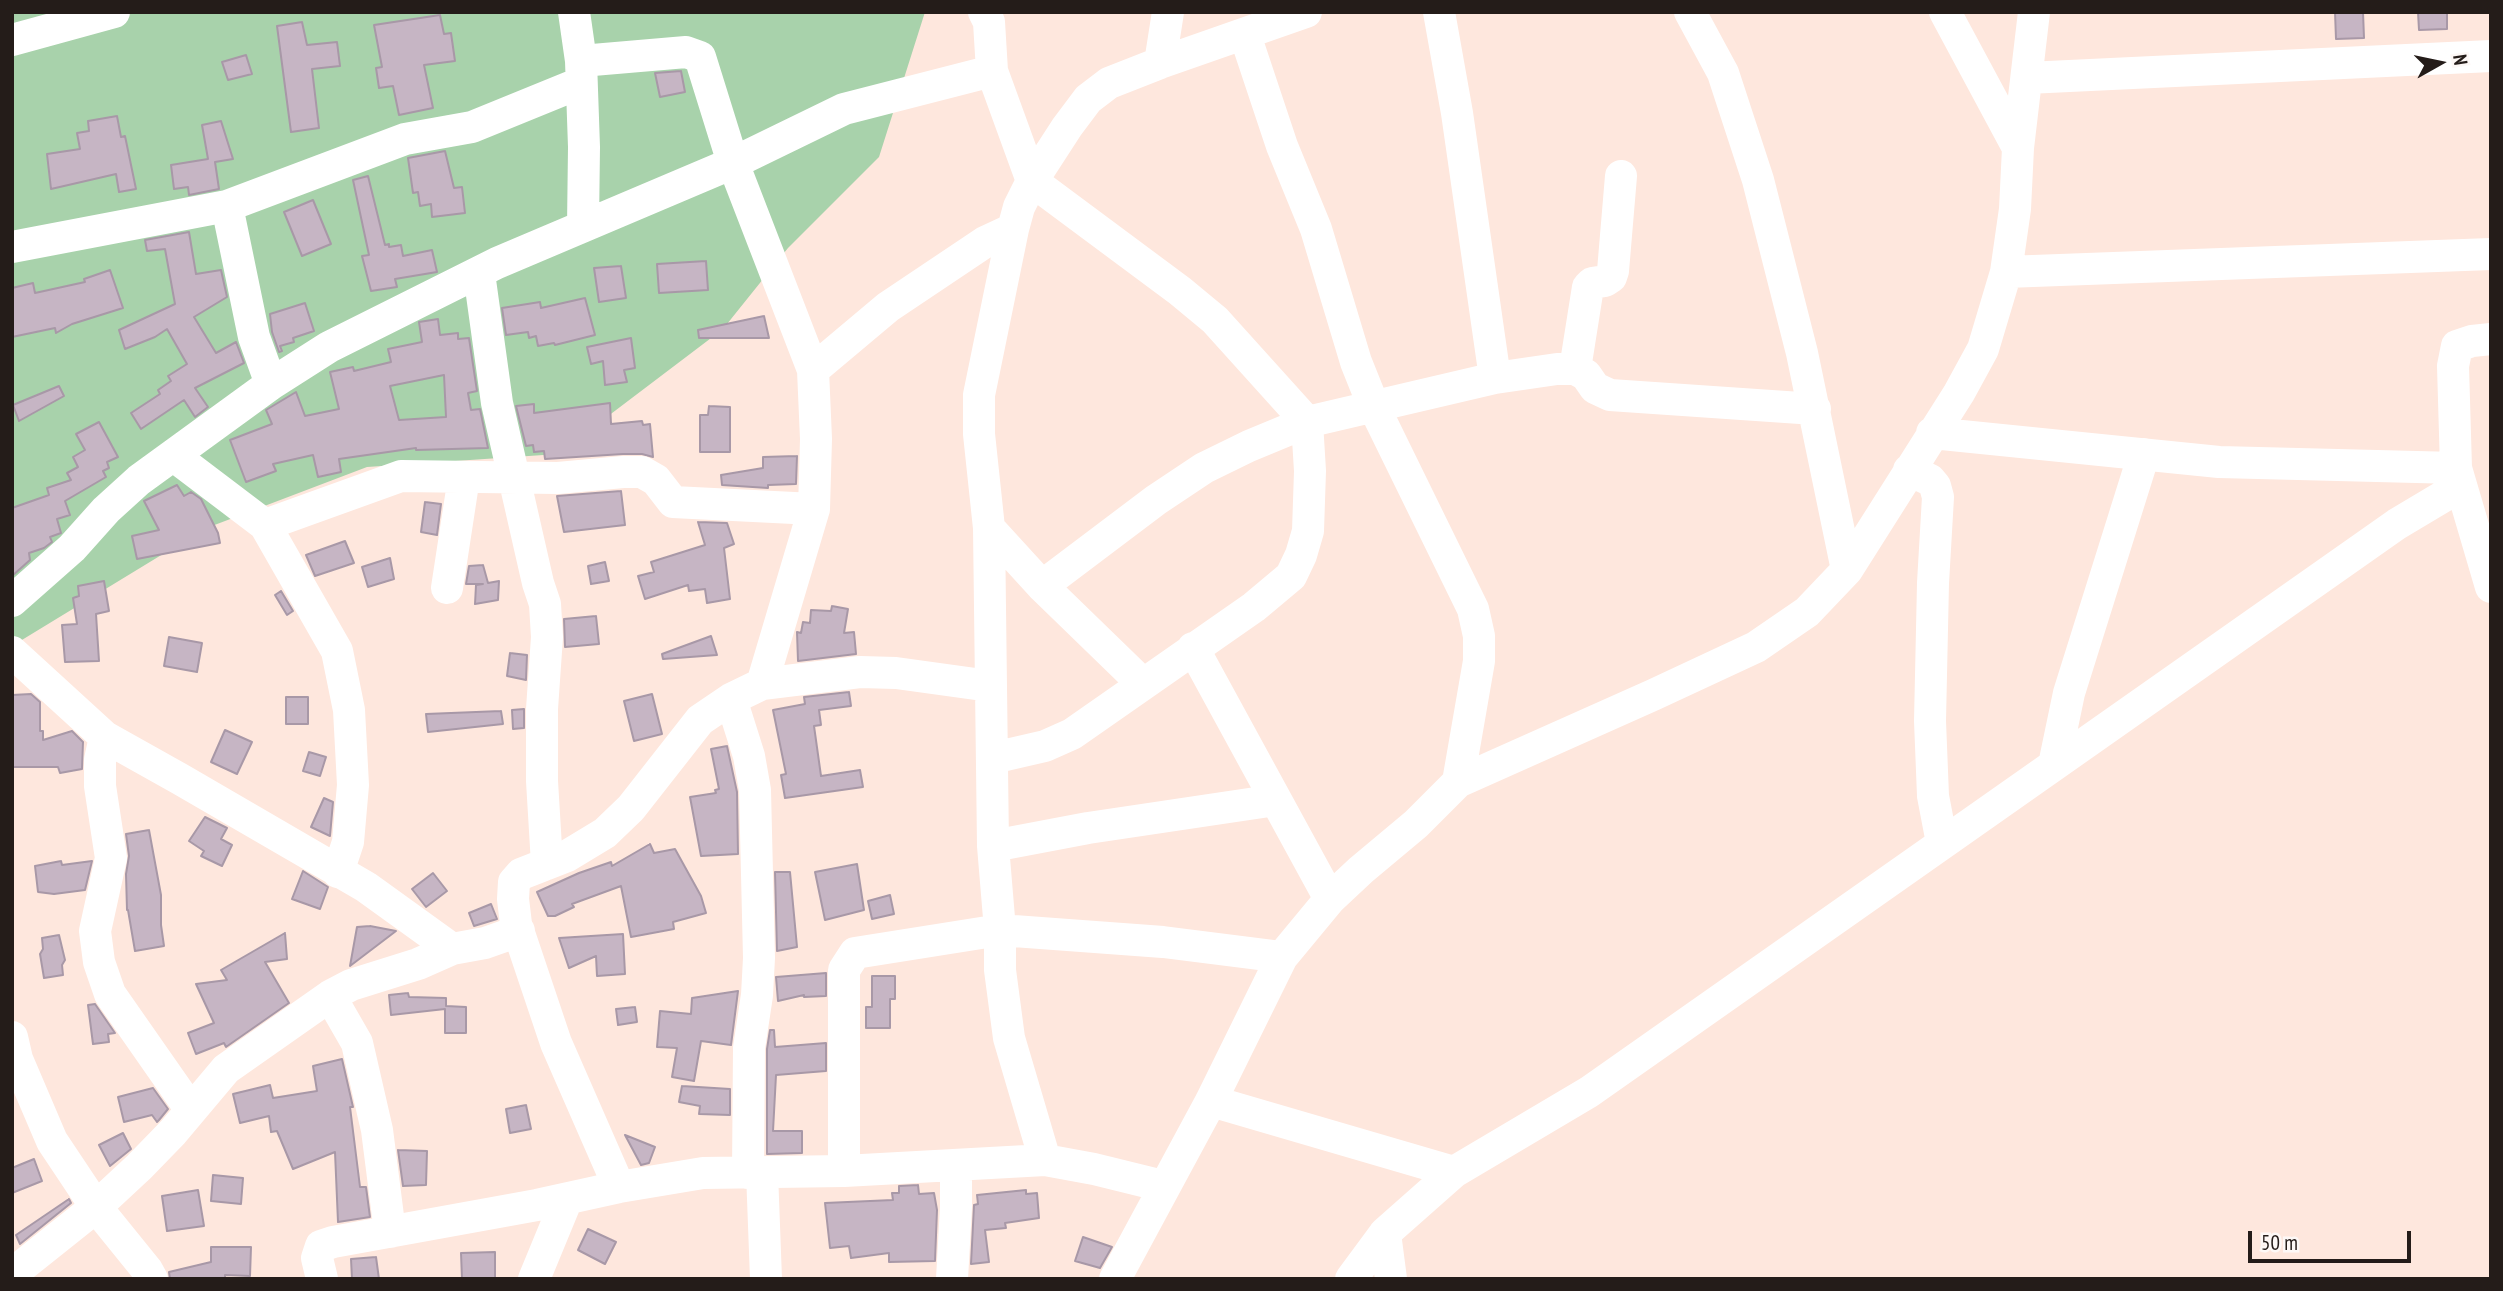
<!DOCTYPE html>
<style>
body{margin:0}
#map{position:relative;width:2503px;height:1291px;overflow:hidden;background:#fee7dd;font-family:"PT Sans Narrow",sans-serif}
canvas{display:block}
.frame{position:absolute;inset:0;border:14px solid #241c19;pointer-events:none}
.north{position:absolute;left:2405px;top:28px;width:70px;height:70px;-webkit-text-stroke:5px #fdf8f6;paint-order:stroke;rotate:81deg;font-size:19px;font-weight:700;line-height:28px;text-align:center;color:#241c19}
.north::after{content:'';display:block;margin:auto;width:24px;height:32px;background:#241c19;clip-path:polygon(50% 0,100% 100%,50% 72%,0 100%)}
.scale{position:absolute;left:2248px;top:1231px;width:163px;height:32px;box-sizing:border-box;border:4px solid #241c19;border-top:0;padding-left:9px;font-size:21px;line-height:24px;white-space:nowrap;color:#241c19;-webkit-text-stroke:5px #fdf8f6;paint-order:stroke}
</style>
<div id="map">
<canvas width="2503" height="1291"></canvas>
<div class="frame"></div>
<div class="north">N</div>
<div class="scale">50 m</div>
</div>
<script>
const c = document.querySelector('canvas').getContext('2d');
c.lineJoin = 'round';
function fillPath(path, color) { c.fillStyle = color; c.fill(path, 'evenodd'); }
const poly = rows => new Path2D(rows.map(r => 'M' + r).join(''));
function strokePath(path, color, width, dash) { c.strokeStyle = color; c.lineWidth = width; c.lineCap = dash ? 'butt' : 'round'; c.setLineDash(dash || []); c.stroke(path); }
fillPath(poly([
 [12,12,925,12,879,157,788,248,723,329,558,454,367,467,204,529,12,646]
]), '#a8d2ab');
const building = poly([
 [2335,12,2363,12,2364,38,2336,39,2335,12],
 [2418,12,2447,12,2447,29,2419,30,2418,12],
 [440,15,444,34,451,33,455,61,424,65,433,108,399,115,393,86,379,88,376,68,382,67,374,25,440,15],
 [302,22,307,45,337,42,340,66,312,69,319,128,291,132,277,26,302,22],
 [246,55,252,74,228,80,222,62,246,55],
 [681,71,685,92,660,97,655,73,681,71],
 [117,116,121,137,125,136,136,189,119,192,116,174,51,189,47,154,80,149,77,133,89,131,88,121,117,116],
 [221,121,233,159,215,162,219,189,189,195,188,187,174,189,171,165,208,159,202,125,221,121],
 [445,151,454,188,462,187,465,213,432,217,431,204,420,206,418,192,413,193,408,158,445,151],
 [368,176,385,245,389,244,389,247,401,245,403,256,432,250,437,272,395,279,397,287,371,291,362,256,369,255,353,180,368,176],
 [313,200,331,244,302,256,284,212,313,200],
 [189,232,196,274,221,270,227,297,194,317,216,353,236,342,244,363,195,388,208,407,195,417,184,400,141,429,131,413,160,394,158,390,171,381,168,376,187,364,167,329,155,337,125,349,119,330,175,304,165,249,147,251,145,240,189,232],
 [706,261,708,290,659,293,657,264,706,261],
 [621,266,626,298,599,302,594,268,621,266],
 [110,270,123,308,72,324,56,333,55,328,12,337,12,288,33,283,35,293,85,282,84,279,110,270],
 [585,298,595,335,555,345,554,343,538,346,536,336,529,338,528,332,506,335,502,308,540,302,541,308,585,298],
 [305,303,314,331,293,338,294,342,280,346,282,351,279,352,272,332,270,314,305,303],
 [764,316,769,338,699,338,698,330,764,316],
 [438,319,440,335,458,333,458,339,469,338,477,391,468,393,471,410,480,409,488,448,416,450,416,448,339,459,341,472,318,477,313,455,273,464,276,471,246,482,230,440,272,424,266,410,296,392,305,416,339,409,330,372,353,367,354,371,391,362,388,349,422,342,419,322,438,319],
 [444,375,446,417,399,420,390,386,444,375],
 [631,338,635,368,624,370,627,382,605,385,603,361,591,364,587,347,631,338],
 [59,386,64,396,19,421,13,405,59,386],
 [610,403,611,424,642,421,643,425,650,424,653,457,642,454,623,454,545,459,544,451,534,452,533,445,526,446,516,406,534,404,534,413,610,403],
 [709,406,730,407,730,452,700,452,700,415,708,415,709,406],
 [99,422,118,457,107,462,109,468,103,471,106,477,65,501,70,515,57,519,61,533,50,537,52,542,44,548,29,553,30,560,12,576,12,508,49,495,47,488,71,480,67,473,78,467,73,457,85,450,76,434,99,422],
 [797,456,796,484,768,485,768,488,722,485,721,475,763,468,763,457,797,456],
 [177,485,184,496,191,492,201,499,218,533,220,543,137,559,132,536,159,530,144,501,177,485],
 [621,491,625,525,564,532,557,496,621,491],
 [425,502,441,504,437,535,421,532,425,502],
 [698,522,727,523,734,544,724,548,730,599,707,603,705,589,689,591,688,585,645,599,638,576,654,572,651,562,705,545,698,522],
 [345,541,354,563,315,576,306,555,345,541],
 [390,558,394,579,368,587,362,567,390,558],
 [605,562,609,581,591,584,588,566,605,562],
 [483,565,488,583,499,581,498,600,475,604,476,585,483,584,466,584,469,566,483,565],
 [104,581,109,611,96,614,99,661,65,662,62,625,77,624,73,598,79,596,78,586,104,581],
 [281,591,293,611,287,615,275,595,281,591],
 [832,606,848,609,844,633,854,632,856,654,798,661,797,632,801,633,803,622,810,623,811,610,831,611,832,606],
 [596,616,599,644,565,647,564,619,596,616],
 [711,636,717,655,663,659,662,654,711,636],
 [169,637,202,643,197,672,164,666,169,637],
 [510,653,527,655,526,680,507,676,510,653],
 [849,692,851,706,819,710,821,725,814,726,821,776,860,770,863,787,785,798,781,775,786,774,773,710,805,704,804,697,849,692],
 [31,694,40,702,40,731,43,731,43,740,72,731,83,742,82,769,60,773,58,767,12,767,12,695,31,694],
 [652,694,662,734,634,741,624,701,652,694],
 [286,697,308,697,308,724,286,724,286,697],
 [524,709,524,728,513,729,512,710,524,709],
 [501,711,503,724,428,732,426,714,501,711],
 [225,730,252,742,237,774,211,762,225,730],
 [727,746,737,792,738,854,701,856,690,797,716,793,715,790,719,789,711,749,727,746],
 [309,752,326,757,320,776,303,771,309,752],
 [324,798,333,802,330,836,311,827,324,798],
 [205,817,227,828,221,839,232,845,222,866,201,856,204,851,189,841,205,817],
 [149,830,161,895,161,925,164,946,135,951,128,910,127,910,126,874,129,856,126,834,149,830],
 [650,844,654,853,675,849,701,896,706,913,673,922,674,929,631,937,621,886,572,904,574,907,555,916,548,916,537,892,579,873,611,862,612,866,650,844],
 [61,861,62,865,92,861,85,890,54,894,38,892,35,866,61,861],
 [857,864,864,910,825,920,815,872,857,864],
 [303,871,328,887,320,909,292,899,303,871],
 [775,872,790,872,797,947,777,951,775,872],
 [433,873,447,891,426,907,412,889,433,873],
 [890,895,894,914,872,919,868,901,890,895],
 [491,904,497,919,474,926,469,913,491,904],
 [370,926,396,931,350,966,357,927,370,926],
 [285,933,287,959,265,962,289,1003,226,1047,224,1043,196,1054,188,1033,214,1023,196,984,227,980,221,970,285,933],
 [623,934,625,974,597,976,596,956,569,968,559,938,623,934],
 [59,935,65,960,62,965,63,975,44,978,40,954,43,949,42,938,59,935],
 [826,973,826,996,804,997,804,995,778,1001,776,977,826,973],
 [872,976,895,976,895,999,890,999,890,1028,866,1028,866,1007,872,1007,872,976],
 [738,991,731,1045,701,1041,694,1081,672,1077,677,1048,657,1047,660,1011,691,1014,692,998,738,991],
 [408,993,409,997,446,998,446,1006,466,1007,466,1033,445,1033,445,1009,391,1015,389,995,408,993],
 [95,1004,115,1033,108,1034,109,1042,93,1044,88,1005,95,1004],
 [635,1007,637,1022,618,1025,616,1009,635,1007],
 [770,1030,774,1030,775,1047,826,1043,826,1071,776,1075,773,1131,802,1131,802,1153,767,1154,767,1049,770,1030],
 [342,1059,353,1107,350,1107,360,1187,366,1187,370,1217,338,1222,335,1152,293,1169,277,1131,271,1132,269,1116,240,1123,233,1094,270,1085,273,1098,317,1091,313,1066,342,1059],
 [682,1086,730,1089,730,1115,699,1114,700,1106,679,1102,682,1086],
 [153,1088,168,1109,159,1120,157,1122,152,1115,124,1122,118,1097,153,1088],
 [526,1105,531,1129,510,1133,506,1109,526,1105],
 [123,1133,131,1149,110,1166,99,1145,123,1133],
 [625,1135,655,1147,649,1163,641,1165,625,1135],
 [398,1150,427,1151,426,1185,403,1186,398,1150],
 [34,1159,42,1181,12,1193,12,1168,34,1159],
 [213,1175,243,1178,241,1204,211,1201,213,1175],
 [918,1185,919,1194,934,1193,937,1210,935,1261,889,1262,889,1253,851,1258,849,1246,830,1248,825,1203,893,1200,892,1193,899,1193,899,1186,918,1185],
 [198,1190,204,1226,167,1231,162,1196,198,1190],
 [1026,1190,1026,1194,1037,1193,1039,1218,1005,1223,1006,1228,985,1230,989,1262,971,1264,974,1205,978,1204,977,1195,1026,1190],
 [69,1199,71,1203,20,1244,16,1235,69,1199],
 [588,1229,616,1242,605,1264,578,1250,588,1229],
 [1083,1237,1112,1247,1100,1268,1075,1261,1083,1237],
 [211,1247,251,1247,250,1276,225,1275,225,1279,170,1279,169,1272,211,1262,211,1247],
 [495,1252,495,1279,462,1279,461,1253,495,1252],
 [376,1257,379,1279,352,1279,351,1259,376,1257]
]);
fillPath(building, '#c6b5c4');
strokePath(building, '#a898a7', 2);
strokePath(poly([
 [574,12,581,61,584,147,583,226],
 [984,12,989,22,992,71,1032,181,1180,291,1215,320,1307,422,1310,471,1308,531,1301,555,1291,576,1254,607,1072,734,1045,746,993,758],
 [1439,12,1457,113,1495,378],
 [1690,12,1723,73,1758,180,1802,353,1847,570],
 [1245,35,1282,146,1316,229,1356,362,1374,407,1473,609,1479,636,1479,661,1458,782],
 [12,40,114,12],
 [581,61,686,52,700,57,733,163,813,370],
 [1160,63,1168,12],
 [2027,78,2491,56],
 [2018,148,2034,12],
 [227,206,254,337,271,384],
 [12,247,227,206,405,139,472,127,580,83],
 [2006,272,2491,254],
 [479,273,497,403,538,583,545,604,547,637,542,709,542,781,547,864],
 [2491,339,2472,341,2457,346,2453,366,2456,468,2491,587],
 [1575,369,1588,287,1592,283,1605,281,1611,277,1613,271,1621,176],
 [1932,433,2219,462,2456,468],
 [174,456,265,525,337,651,349,710,353,785,348,842,338,872],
 [1909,470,1930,480,1935,486,1938,497,1933,583,1930,721,1933,796,1942,843],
 [814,509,816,439,813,370,888,307,985,242,1013,229],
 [265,525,401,476,558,478,623,472,642,472,656,480,673,502,814,509,762,684],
 [989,528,1042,586,1143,684],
 [1042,586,1156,500,1204,468,1249,446,1307,422,1495,378,1557,369,1575,369,1586,375,1595,388,1610,395,1815,409],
 [447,588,464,477],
 [12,601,72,548,106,510,139,480,271,384,329,347,497,263,733,163,844,109,992,71],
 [1193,648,1330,899],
 [12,652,105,737,180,779,366,887,452,949,485,943,519,931],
 [731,699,749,756,755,790,759,958,757,995,749,1048,748,1173],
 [105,737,100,760,100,786,111,858,95,931,99,962,110,994,191,1110],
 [2054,765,2069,693,2144,454],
 [993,846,1088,828,1276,800],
 [330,996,357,1043,377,1130,390,1232],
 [12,1037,17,1059,52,1141,96,1207,147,1270,152,1279],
 [1211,1101,1454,1172],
 [1045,1160,1009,1038,1000,970,1000,930,993,846,989,528,979,434,979,395,1013,229,1019,207,1032,181,1067,127,1088,99,1109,83,1160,63,1306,12],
 [844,1171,844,970,855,953,1000,930,1163,942,1282,957],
 [762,1172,766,1279],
 [619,1187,556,1043,516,924,513,899,514,882,521,874,567,856,605,833,631,808,700,720,731,699,762,684,860,672,896,673,990,686],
 [12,1274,96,1207,139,1167,173,1132,226,1069,330,996,351,985,418,964,452,949],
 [322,1279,317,1258,321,1246,333,1242,537,1205,619,1187,703,1173,844,1171,1045,1160,1094,1169,1163,1186],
 [534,1279,567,1199],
 [952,1279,956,1207,956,1166],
 [1115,1279,1211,1101,1282,957,1330,899,1361,870,1416,824,1458,782,1653,695,1756,647,1807,612,1847,570,1959,393,1983,349,2006,272,2015,209,2018,148,1945,12],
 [1351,1279,1385,1233],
 [1391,1279,1385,1233,1454,1172,1589,1092,2397,524,2459,487]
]), '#fff', 32);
</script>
